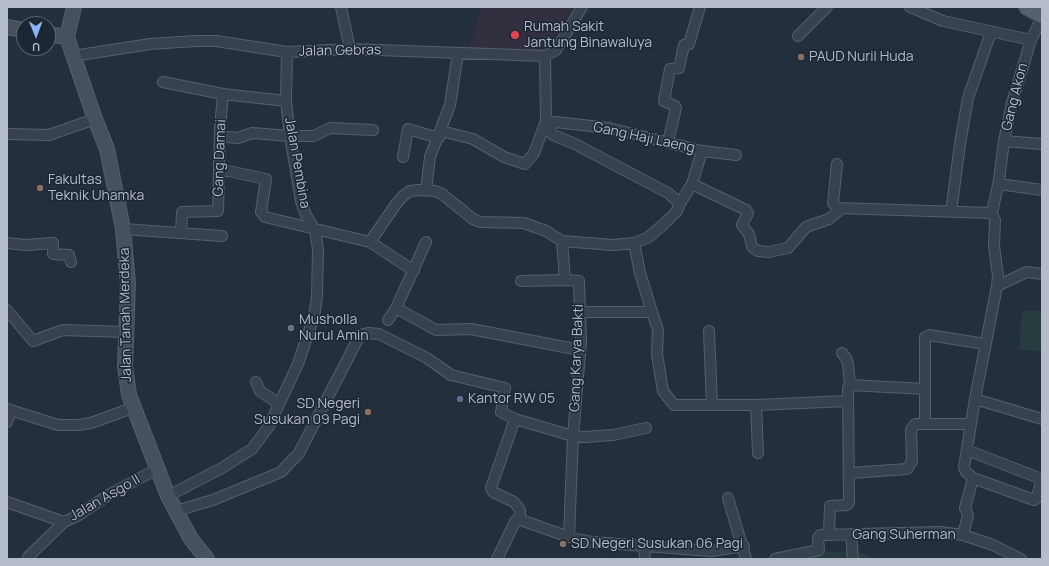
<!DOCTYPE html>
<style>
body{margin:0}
#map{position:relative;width:1049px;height:566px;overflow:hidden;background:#242f3e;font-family:Manrope,sans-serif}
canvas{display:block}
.frame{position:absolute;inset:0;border:8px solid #b4bcc9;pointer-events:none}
.north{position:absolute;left:16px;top:16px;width:40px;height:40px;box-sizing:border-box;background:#1d2633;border:1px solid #59626f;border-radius:50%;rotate:179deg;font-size:11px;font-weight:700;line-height:16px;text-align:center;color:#b4bcc9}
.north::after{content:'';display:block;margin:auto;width:14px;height:18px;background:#8ab4f8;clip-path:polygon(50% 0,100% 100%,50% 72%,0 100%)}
</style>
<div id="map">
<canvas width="1049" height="566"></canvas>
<div class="frame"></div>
<div class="north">U</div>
</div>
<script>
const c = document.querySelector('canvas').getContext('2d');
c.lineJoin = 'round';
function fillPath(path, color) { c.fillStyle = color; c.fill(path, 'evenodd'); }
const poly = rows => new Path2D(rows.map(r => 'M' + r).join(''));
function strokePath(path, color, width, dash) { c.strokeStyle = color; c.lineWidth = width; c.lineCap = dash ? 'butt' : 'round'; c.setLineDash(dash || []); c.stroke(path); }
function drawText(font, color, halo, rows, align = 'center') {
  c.font = font + ' Manrope,sans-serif'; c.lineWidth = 3; c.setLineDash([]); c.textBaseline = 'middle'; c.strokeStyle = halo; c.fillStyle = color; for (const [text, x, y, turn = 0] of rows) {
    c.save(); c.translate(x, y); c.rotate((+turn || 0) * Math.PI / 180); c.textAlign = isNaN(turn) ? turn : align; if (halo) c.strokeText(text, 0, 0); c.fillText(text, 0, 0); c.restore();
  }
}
fillPath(poly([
 [482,7,573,7,544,52,468,51]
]), '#32303f');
fillPath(poly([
 [1022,311,1042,311,1042,352,1019,349],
 [825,551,867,554,874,559,810,559]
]), '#263c3f');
const street = poly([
 [341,7,350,49],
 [910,7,943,21,1031,40],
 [1042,17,1031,40,1012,103,1004,141,1042,144],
 [798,36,827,7],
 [73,56,150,44,196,41,216,41,287,52,350,49,545,56,556,50,582,7],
 [545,56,546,121,609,128,702,151,736,155],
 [163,82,223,94,286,101],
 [441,131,473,139,504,157,525,164,534,153,546,121],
 [7,134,49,135,95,119],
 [227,137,238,138,252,133,290,136,314,136,330,128,373,130],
 [668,142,676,108,675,106,664,101,670,69,679,68,684,45,689,44,700,7],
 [403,157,408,129,439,138],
 [837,164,833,203,837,208,992,213],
 [219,169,266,179,261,212,265,217,370,242,396,204,403,196,410,191,418,190,435,191,442,194,473,219,480,222,524,223,546,231,562,241,613,245,634,243,647,238,663,225,677,211,679,205,676,200,668,193,575,144,553,135,550,131,552,123],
 [692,184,702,151],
 [999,184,1042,190],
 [426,190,430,157,450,105,458,53],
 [679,205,692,184,746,210,748,213,742,225,749,234,752,247,758,251,769,252,788,248,806,227,829,219,841,209],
 [951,212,960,144,968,98,991,32],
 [123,229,222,236],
 [181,233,182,212,218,211,220,128,223,94],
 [370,242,414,271],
 [7,243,26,245,53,243,53,254,69,255,71,262],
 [565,280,579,281,581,342,573,436,569,537],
 [521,281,565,280,562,241],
 [997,286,1027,272,1042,274],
 [396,308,436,330,471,329,580,350],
 [7,310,33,341,63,330,126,332],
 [579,312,652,312,640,273,634,243],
 [652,312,658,330,657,354,663,391,674,405,756,405,847,401],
 [388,320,396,308,426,242],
 [709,331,712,405],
 [842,353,846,358,848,364,850,385],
 [256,382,260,391,279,404],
 [975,399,1042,419],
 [756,405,758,453],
 [7,409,58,425,78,425,91,423,132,408],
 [515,419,491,488,493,492,514,502,520,510,520,519],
 [7,422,11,410],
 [925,424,925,337,929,335,985,344],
 [967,450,1039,478,1041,483,1036,499,1034,500,973,478],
 [850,473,907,469,912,461,911,430,915,424,971,424],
 [168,496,222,468,252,449,269,426,282,398,298,364,314,316,317,297,318,249,315,230,306,215,301,201,290,136,286,101,287,52],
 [728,498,746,559],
 [7,502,64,522,77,516,110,494,157,469],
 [176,511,213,500,281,472,299,453,360,335,368,333,379,334,427,358,451,375,505,388,501,412,515,419,573,436,585,437,613,435,646,428],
 [851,534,853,559],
 [829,535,830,506,847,505,849,503,848,388,850,385,925,389],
 [963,535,968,515,965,508,973,478,966,472,964,467,975,399,997,286,998,276,994,246,995,220,992,213,999,180,1004,141],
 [644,545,645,559],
 [28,557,64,522],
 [497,559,516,520,518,519,569,537,592,542,711,551,744,546],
 [775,559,819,550,818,538,820,535,940,532,963,535,993,545,1021,559]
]);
const secondary = poly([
 [74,7,67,37,95,119,107,149,123,229,128,284,125,366,129,395,168,496,191,539,207,559],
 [7,27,24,30],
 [48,34,67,37]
]);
const primary = poly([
 [1027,7,1042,15]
]);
strokePath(street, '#565f6c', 12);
strokePath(secondary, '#565f6c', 16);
strokePath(primary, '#414a57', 18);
strokePath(street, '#38414e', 10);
strokePath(secondary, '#465061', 14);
strokePath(primary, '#56606e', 16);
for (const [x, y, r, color] of [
 [515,35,5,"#e0444e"],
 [801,57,4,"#8d6e63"],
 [40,188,4,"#8d6e63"],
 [291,328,4,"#6b7280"],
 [460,399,4,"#5c6f8a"],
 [368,412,4,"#8d6e63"],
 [563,544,4,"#8d6e63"]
]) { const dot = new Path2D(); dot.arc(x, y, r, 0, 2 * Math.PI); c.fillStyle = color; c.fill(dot); strokePath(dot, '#1d2633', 1.5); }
drawText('14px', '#b4bcc9', '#1d2633', [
 ["Rumah Sakit",524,27],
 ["Jantung Binawaluya",524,43],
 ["PAUD Nuril Huda",809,57],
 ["Fakultas",48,180],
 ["Teknik Uhamka",48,196],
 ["Musholla",299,320],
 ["Nurul Amin",299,336],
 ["Kantor RW 05",468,399],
 ["SD Negeri",360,404,"right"],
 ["Susukan 09 Pagi",360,420,"right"],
 ["SD Negeri Susukan 06 Pagi",571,544]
], 'left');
drawText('14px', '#b4bcc9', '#1d2633', [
 ["Jalan Gebras",340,51,-1],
 ["Gang Akon",1015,97,-76],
 ["Gang Haji Laeng",644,138,12],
 ["Gang Damai",220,158,-88],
 ["Jalan Pembina",297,163,80],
 ["Jalan Tanah Merdeka",126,315,-91],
 ["Gang Karya Bakti",577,358,-88],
 ["Jalan Asgo II",105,498,-30],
 ["Gang Suherman",904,535]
]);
</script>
